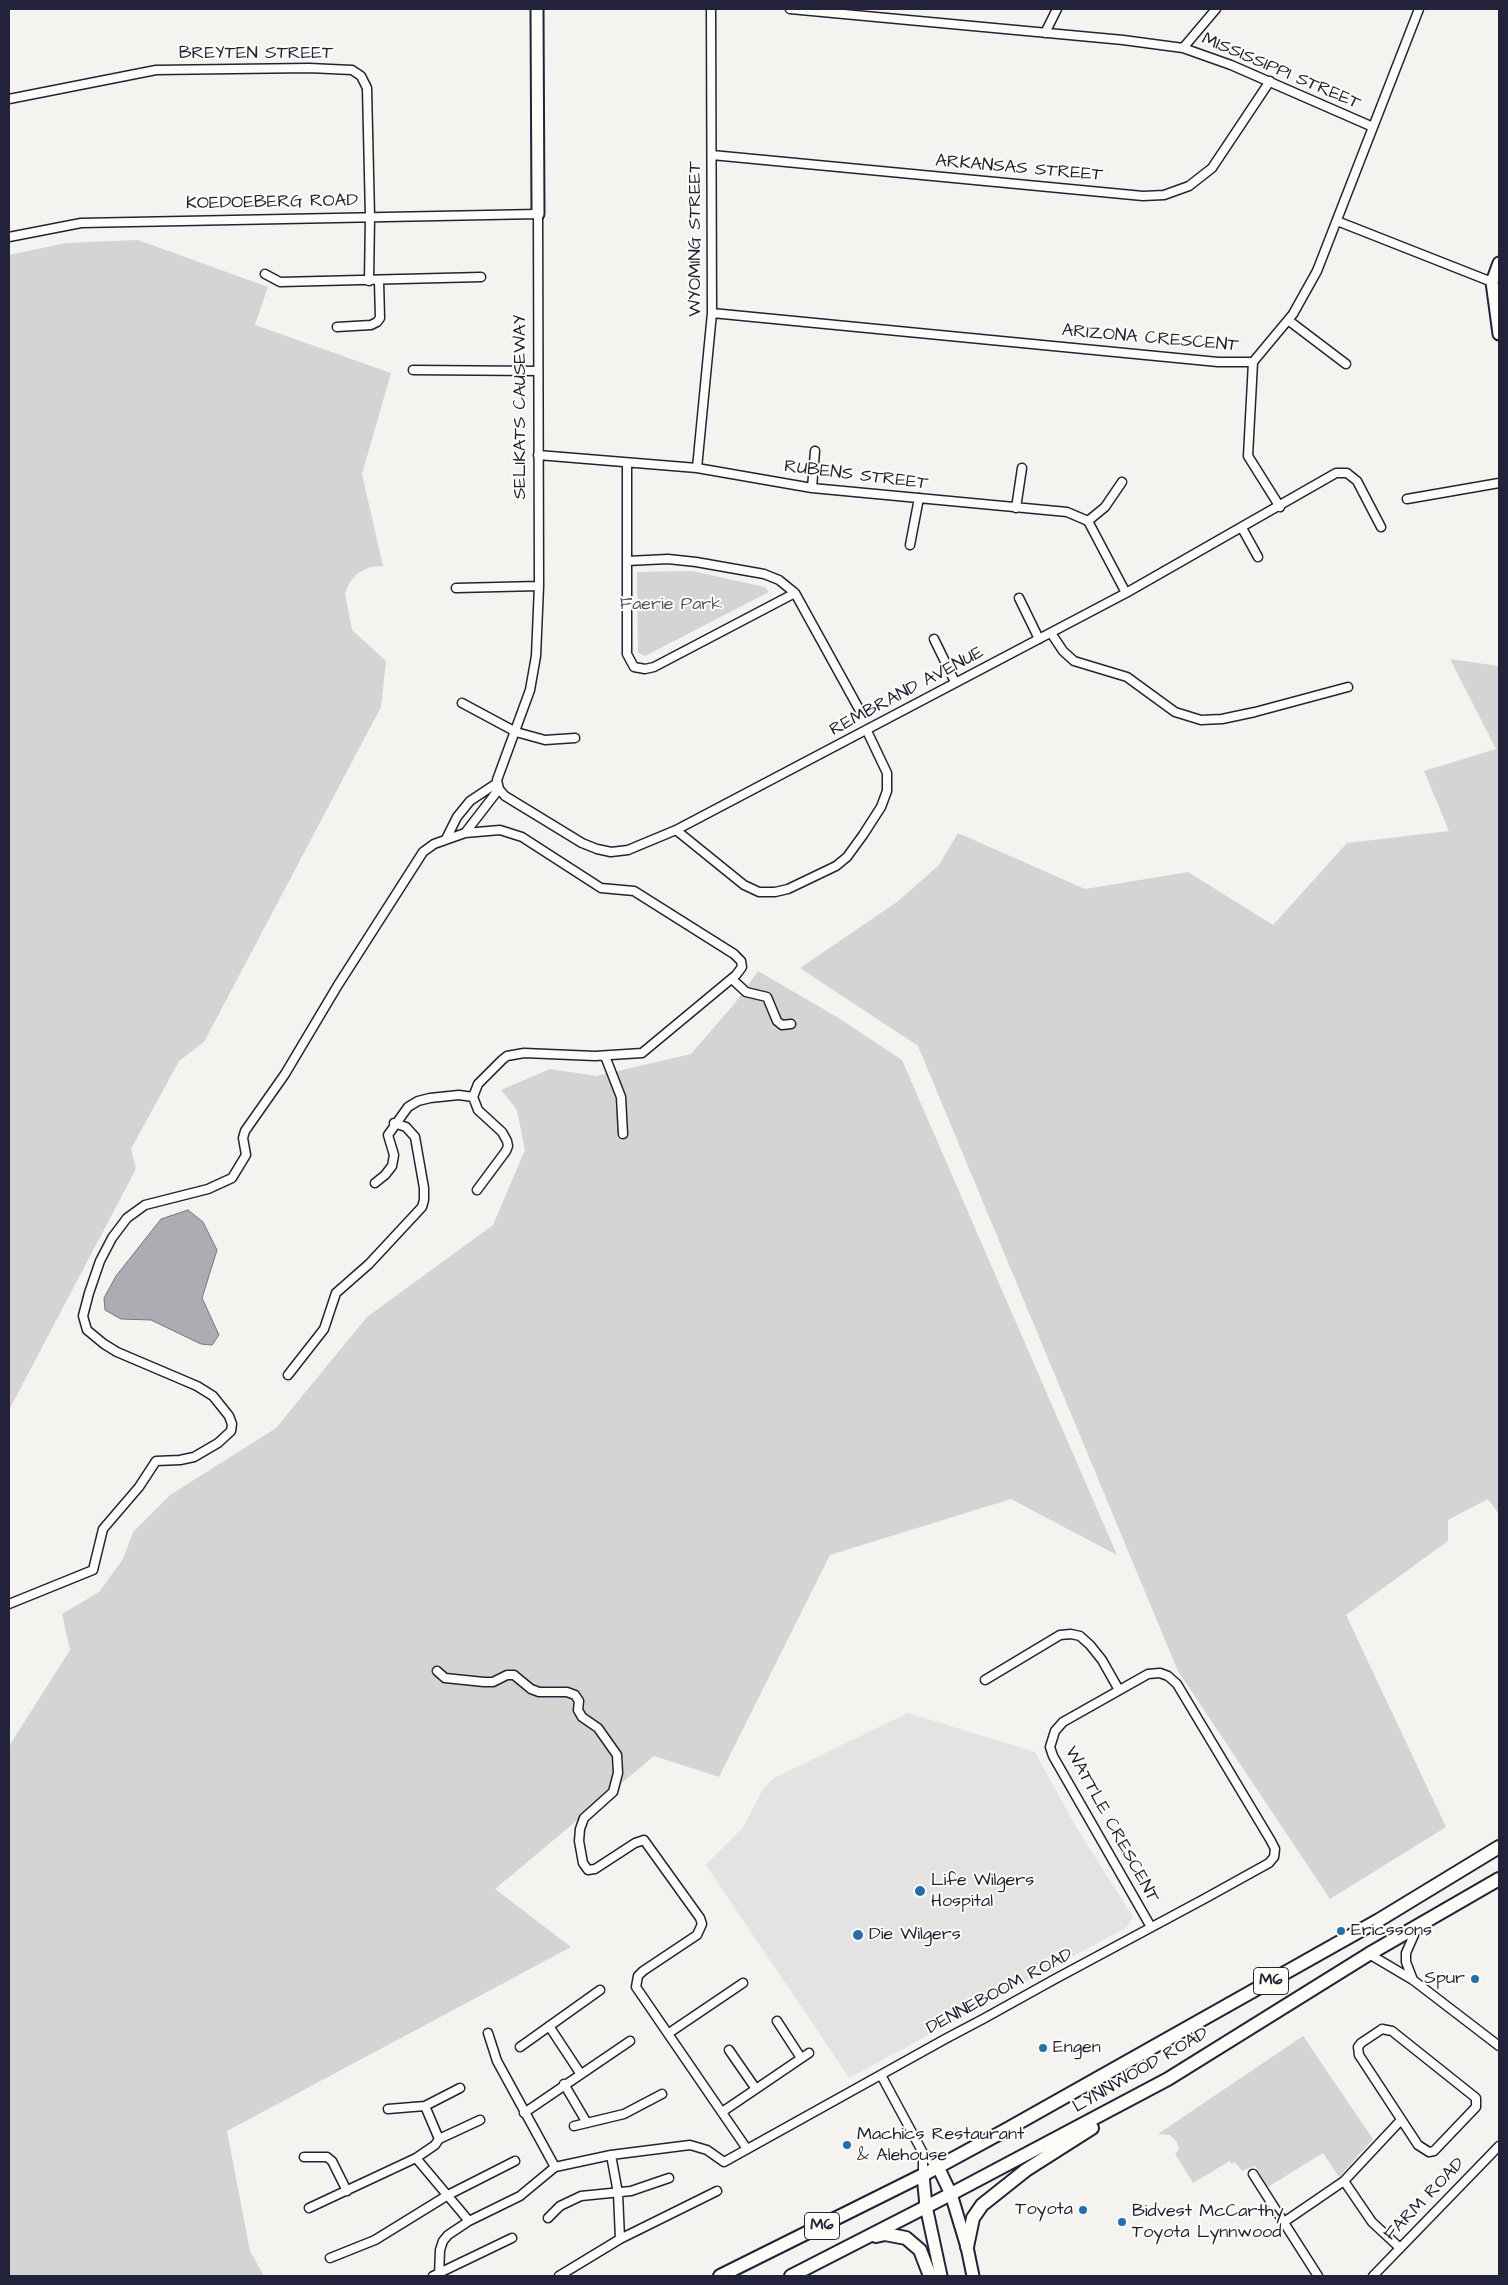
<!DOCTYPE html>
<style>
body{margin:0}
#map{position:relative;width:1508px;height:2285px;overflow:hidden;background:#f4f3ef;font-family:"Architects Daughter",sans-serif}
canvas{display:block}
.frame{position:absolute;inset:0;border:10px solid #22223b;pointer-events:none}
</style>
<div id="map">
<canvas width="1508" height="2285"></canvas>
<div class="frame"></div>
</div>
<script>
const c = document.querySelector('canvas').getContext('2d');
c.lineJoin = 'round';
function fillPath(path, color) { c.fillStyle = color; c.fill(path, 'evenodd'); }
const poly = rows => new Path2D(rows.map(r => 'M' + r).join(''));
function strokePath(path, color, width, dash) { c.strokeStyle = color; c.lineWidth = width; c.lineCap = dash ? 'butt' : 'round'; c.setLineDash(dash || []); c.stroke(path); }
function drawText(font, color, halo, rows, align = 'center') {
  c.font = font + ' "Architects Daughter",sans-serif'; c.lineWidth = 4; c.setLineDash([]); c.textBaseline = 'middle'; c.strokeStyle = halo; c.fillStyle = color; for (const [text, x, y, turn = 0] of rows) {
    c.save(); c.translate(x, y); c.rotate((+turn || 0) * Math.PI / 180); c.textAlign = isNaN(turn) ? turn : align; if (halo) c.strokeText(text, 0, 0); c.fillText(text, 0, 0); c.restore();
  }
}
fillPath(poly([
 [908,1713,1035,1752,1076,1827,1133,1917,1127,1927,849,2078,706,1865,744,1826,763,1789,774,1778]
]), '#e4e3e2');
fillPath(poly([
 [138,240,268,287,255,325,391,373,362,474,383,566,370,567,358,573,350,582,345,593,352,630,386,661,381,707,204,1042,179,1061,131,1149,136,1169,9,1410,9,255,66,243],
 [692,571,765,587,769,592,645,656,638,653,637,572],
 [1450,659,1499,666,1499,1514,1488,1499,1448,1520,1448,1541,1346,1615,1446,1827,1330,1899,1178,1671,918,1046,800,968,897,902,939,865,958,833,1085,889,1188,872,1273,925,1347,843,1449,831,1424,771,1496,749],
 [758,971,837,1017,902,1060,1117,1555,1011,1499,830,1555,719,1777,654,1756,495,1889,571,1947,227,2131,250,2251,264,2276,9,2276,9,1746,70,1650,62,1614,99,1592,123,1559,133,1532,170,1495,276,1428,367,1317,493,1225,525,1150,517,1110,501,1090,550,1069,596,1076,691,1054,735,1003],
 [1303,2036,1373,2139,1339,2177,1323,2153,1268,2187,1255,2166,1242,2171,1235,2162,1231,2164,1230,2161,1193,2183,1175,2154,1179,2149,1176,2141,1170,2135,1158,2134]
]), '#d5d4d5');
const water = poly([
 [188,1210,203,1222,217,1250,202,1298,219,1335,212,1345,201,1344,151,1320,121,1319,105,1310,104,1298,116,1276,161,1219,188,1210]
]);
fillPath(water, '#acacb2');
strokePath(water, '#757582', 1);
const street = poly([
 [790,9,1123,40,1183,48,1231,65,1373,127],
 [1045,33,1057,9],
 [1183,48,1216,9],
 [9,99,156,70,309,68,352,70,361,76,367,88,370,217,369,281],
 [712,155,1143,196,1164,195,1189,186,1212,168,1270,81],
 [1337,221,1492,282],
 [9,237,81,223,538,214,539,586,536,656,530,690,497,780,499,789,505,796,582,843,597,849,611,852,628,850,676,830,1126,593,1336,473,1347,473,1357,481,1381,527],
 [265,274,280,282,481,277],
 [712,313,1218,362,1253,362,1293,314,1317,271,1419,9],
 [1288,320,1346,364],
 [337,327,371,325,377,322,380,318,379,281],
 [1253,362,1248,456,1280,507],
 [413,370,538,371],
 [538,455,697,468,812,488,1067,512,1088,521,1126,593],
 [627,463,627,654,634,667,645,669,654,667,795,593],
 [697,468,712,313,711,9],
 [812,488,815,451],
 [1407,499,1499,483],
 [1016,508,1022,468],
 [1088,521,1105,507,1122,482],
 [1242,528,1258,557],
 [910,545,919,498],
 [627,561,668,559,696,562,764,574,779,580,795,593,859,709],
 [456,588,539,586],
 [1019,598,1039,639],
 [1051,633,1063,651,1074,661,1127,677,1175,712,1201,720,1222,719,1255,712,1348,687],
 [934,639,955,682],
 [462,703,516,732,545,740,575,738],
 [676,830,744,885,759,892,775,892,788,889,836,866,847,857,863,835,881,807,887,791,887,773,867,731],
 [465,833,499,789],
 [446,839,457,817,470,801,497,783],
 [732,979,746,992,767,997,777,1021,782,1025,791,1024],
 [605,1056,621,1097,623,1134],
 [375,1183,385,1175,392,1166,394,1155,388,1135,408,1107,418,1101,430,1098,459,1095,473,1097],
 [288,1375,324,1329,336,1293,369,1264,422,1207,424,1200,424,1188,415,1137,406,1127,394,1123],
 [9,1604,93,1570,103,1529,139,1487,156,1461,180,1460,194,1457,218,1443,231,1431,232,1424,229,1416,213,1396,197,1386,117,1352,104,1344,87,1330,83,1316,89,1293,100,1261,112,1238,127,1218,145,1205,208,1189,232,1178,246,1155,243,1138,245,1131,285,1074,338,985,423,852,434,844,465,833,500,830,522,837,601,888,634,891,734,954,741,961,742,967,736,975,642,1053,595,1056,524,1053,507,1056,502,1060,478,1084,473,1097,478,1110,502,1132,507,1141,508,1146,506,1151,477,1190],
 [437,1671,445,1678,484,1682,493,1682,507,1675,514,1675,531,1689,539,1692,567,1692,575,1695,579,1701,578,1710,582,1717,598,1728,617,1755,618,1773,613,1792,584,1818,580,1829,579,1841,583,1863,588,1870,595,1869,635,1843,644,1840,700,1918,702,1924,697,1935,643,1971,638,1976,636,1987,747,2149],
 [985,1680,1060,1635,1071,1634,1080,1636,1090,1645,1102,1660,1119,1690],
 [1369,1954,1413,1980,1499,2046],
 [1413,1980,1406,1962,1406,1953,1417,1928],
 [777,2021,801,2058],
 [549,2026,580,2073],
 [1382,2029,1392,2031,1476,2098,1476,2107,1434,2151,1429,2152,1418,2145,1359,2055,1358,2047,1361,2043,1382,2029],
 [488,2033,497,2061,555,2167],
 [669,2033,743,1983],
 [520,2047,600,1990],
 [729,2050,756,2089],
 [881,2075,923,2153,938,2167],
 [564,2084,587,2123],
 [460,2088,425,2106,439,2139,435,2145,416,2158,469,2221],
 [388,2109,425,2106],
 [722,2112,809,2053],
 [524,2113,630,2041],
 [574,2126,624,2114,662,2094],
 [439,2139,480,2120],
 [923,2153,923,2175],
 [611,2155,618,2193,620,2239],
 [304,2157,327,2157,332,2161,347,2191],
 [1253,2174,1318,2276],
 [1344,2181,1372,2222,1400,2248],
 [309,2208,416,2158],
 [548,2218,560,2206,581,2196,631,2191,669,2178],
 [1284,2222,1344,2181,1401,2120],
 [330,2258,375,2240,448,2195,515,2161],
 [433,2276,512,2238],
 [439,2276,440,2250,443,2241,448,2235,469,2221,520,2196,555,2167,611,2155,690,2145,707,2150,724,2162,947,2038,983,2019,1055,1979,1204,1899,1269,1863,1274,1857,1275,1849,1271,1841,1177,1684,1168,1676,1160,1673,1148,1674,1063,1722,1055,1731,1050,1747,1053,1756,1151,1927],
 [559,2276,620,2239,717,2191],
 [1373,2276,1499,2146]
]);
const secondary = poly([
 [537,9,538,214],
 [1499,263,1492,282,1499,334],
 [938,2167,951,2194,967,2247,973,2276],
 [923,2175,926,2206,941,2276]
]);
const primary = poly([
 [876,2236,885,2234,906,2238,920,2250,930,2276],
 [967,2247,973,2218,982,2205,1026,2170,1092,2128],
 [720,2276,923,2175,1004,2131,1379,1920,1499,1847],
 [791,2276,951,2194,1168,2079,1369,1954,1499,1879]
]);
strokePath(street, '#22223b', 11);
strokePath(secondary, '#22223b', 15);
strokePath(primary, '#22223b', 16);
strokePath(street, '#fdfcf7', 8);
strokePath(secondary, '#fdfcf7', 11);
strokePath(primary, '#fdfcf7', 12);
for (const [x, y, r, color] of [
 [920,1891,6,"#1f6fb2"],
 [1341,1931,5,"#1f6fb2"],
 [858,1935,6,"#1f6fb2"],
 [1475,1979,5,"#1f6fb2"],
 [1043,2048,5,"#1f6fb2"],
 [847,2145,5,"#1f6fb2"],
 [1083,2210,5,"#1f6fb2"],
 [1122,2222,5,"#1f6fb2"]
]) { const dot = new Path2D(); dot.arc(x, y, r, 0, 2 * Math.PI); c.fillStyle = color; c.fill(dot); strokePath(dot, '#fdfcf7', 2); }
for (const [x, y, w] of [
 [1271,1981,35],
 [822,2226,35]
]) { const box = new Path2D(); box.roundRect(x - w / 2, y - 13.5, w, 27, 4); c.fillStyle = '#fdfcf7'; c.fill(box); strokePath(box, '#22223b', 1); }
drawText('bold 16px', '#22223b', null, [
 ["M6",1271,1981],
 ["M6",822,2226]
]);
drawText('18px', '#22223b', '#fdfcf7', [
 ["BREYTEN STREET",256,54],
 ["MISSISSIPPI STREET",1281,72,23],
 ["ARKANSAS STREET",1019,169,5],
 ["KOEDOEBERG ROAD",272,203,-1],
 ["WYOMING STREET",696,239,-90],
 ["ARIZONA CRESCENT",1150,339,5],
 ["SELIKATS CAUSEWAY",521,407,-90],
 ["RUBENS STREET",856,476,7],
 ["REMBRAND AVENUE",907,692,-28],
 ["WATTLE CRESCENT",1111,1825,61],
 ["DENNEBOOM ROAD",1000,1992,-28],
 ["LYNNWOOD ROAD",1141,2071,-30],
 ["FARM ROAD",1425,2200,-46]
]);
drawText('18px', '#585769', '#fdfcf7', [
 ["Faerie Park",671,605]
]);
drawText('18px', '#22223b', '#fdfcf7', [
 ["Life Wilgers",931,1881],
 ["Hospital",931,1902],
 ["Ericssons",1351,1931],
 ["Die Wilgers",869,1935],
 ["Spur",1465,1979,"right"],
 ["Engen",1053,2048],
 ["Machics Restaurant",857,2135],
 ["& Alehouse",857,2156],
 ["Toyota",1073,2210,"right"],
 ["Bidvest McCarthy",1132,2212],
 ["Toyota Lynnwood",1132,2233]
], 'left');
</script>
